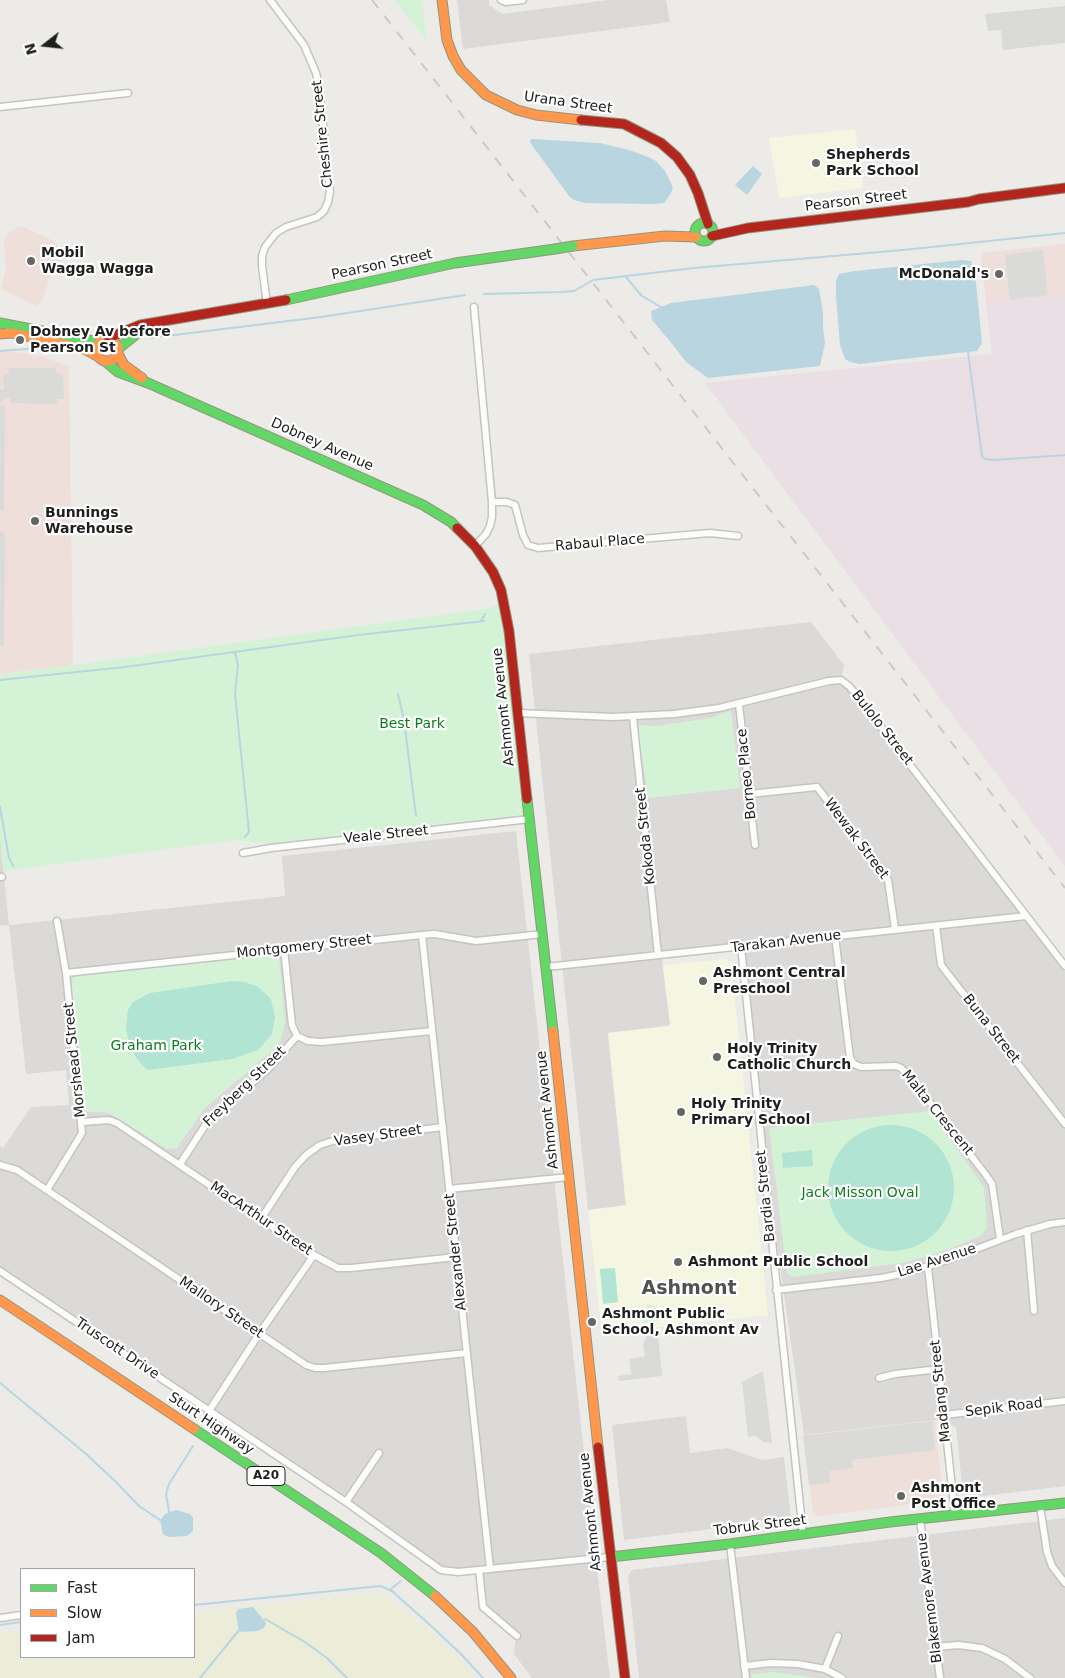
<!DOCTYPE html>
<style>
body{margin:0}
#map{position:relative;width:1065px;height:1678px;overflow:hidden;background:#ecebe7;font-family:"DejaVu Sans",sans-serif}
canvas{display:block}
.legend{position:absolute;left:20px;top:1568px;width:175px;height:90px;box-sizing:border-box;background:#fff;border:1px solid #a5a5a5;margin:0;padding:6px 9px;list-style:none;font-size:15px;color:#1e1e1e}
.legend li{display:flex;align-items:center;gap:10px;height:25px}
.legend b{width:25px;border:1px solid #a5a5a5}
.north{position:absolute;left:20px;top:20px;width:50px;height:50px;-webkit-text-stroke:4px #fff;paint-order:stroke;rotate:254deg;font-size:14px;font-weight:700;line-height:20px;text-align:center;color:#1e1e1e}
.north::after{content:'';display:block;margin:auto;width:18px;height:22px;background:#1e1e1e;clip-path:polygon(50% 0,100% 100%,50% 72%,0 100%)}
</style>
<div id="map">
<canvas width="1065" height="1678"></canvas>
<ul class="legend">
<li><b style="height:6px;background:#63d668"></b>Fast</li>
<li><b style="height:6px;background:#ff974d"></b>Slow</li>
<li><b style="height:6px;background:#b3261e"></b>Jam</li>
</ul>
<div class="north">N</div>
</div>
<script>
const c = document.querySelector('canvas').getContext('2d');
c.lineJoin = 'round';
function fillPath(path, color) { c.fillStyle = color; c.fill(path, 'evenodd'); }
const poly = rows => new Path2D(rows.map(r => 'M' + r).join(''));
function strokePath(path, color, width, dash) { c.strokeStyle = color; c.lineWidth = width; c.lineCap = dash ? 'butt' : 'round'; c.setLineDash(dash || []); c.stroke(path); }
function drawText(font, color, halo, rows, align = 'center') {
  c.font = font + ' "DejaVu Sans",sans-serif'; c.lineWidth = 4.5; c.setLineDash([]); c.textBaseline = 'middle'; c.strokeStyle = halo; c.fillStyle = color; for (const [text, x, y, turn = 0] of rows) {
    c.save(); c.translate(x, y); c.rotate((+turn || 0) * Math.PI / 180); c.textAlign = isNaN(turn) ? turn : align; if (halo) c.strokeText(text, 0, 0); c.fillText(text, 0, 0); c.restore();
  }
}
fillPath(poly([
 [457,0,489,0,489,5,502,14,608,0,666,0,670,22,463,49],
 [811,622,844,665,841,681,845,684,1026,918,1065,972,1065,1486,968,1498,963,1494,956,1427,935,1420,804,1435,760,1124,742,946,661,953,670,1024,668,1026,608,1033,626,1206,588,1210,529,654],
 [516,831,594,1544,610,1678,532,1678,514,1654,516,1632,484,1605,479,1569,458,1570,441,1569,0,1269,0,1146,3,1148,31,1107,69,1105,66,1070,26,1074,9,925,0,926,0,838,9,925,285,896,282,856],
 [686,1416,690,1453,727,1448,762,1460,784,1457,791,1519,624,1540,612,1425],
 [1065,1518,1065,1678,639,1678,628,1576,632,1570]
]), '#dbdad8');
fillPath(poly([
 [19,226,23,227,54,241,60,249,43,298,37,306,1,289,6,269,4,241,9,233],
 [1065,244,1065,294,986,303,981,253],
 [0,351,34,354,69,366,73,665,0,674],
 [935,1420,943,1497,940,1501,818,1516,813,1512,804,1435]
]), '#eedfdb');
fillPath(poly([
 [1065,294,1065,866,705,383,992,354,986,303]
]), '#eadfe5');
fillPath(poly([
 [855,129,863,188,779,198,769,138],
 [726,959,731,963,768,1315,602,1333,588,1210,626,1205,608,1033,668,1026,670,1024,663,965]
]), '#f5f6e2');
fillPath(poly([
 [1065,6,1065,43,1003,50,1001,30,988,31,985,14],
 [1043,250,1048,295,1010,300,1005,255],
 [9,368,55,368,56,373,63,375,64,399,57,399,57,404,11,403,10,398,5,398,0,403,0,389,4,389,3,376,8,374],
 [0,406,5,406,4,510,0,511],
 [0,532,5,533,4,646,0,646],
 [658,1333,662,1376,619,1381,618,1376,631,1374,629,1359,645,1356,643,1346,647,1334],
 [763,1371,772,1443,763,1442,756,1436,748,1437,742,1382],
 [932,1421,935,1450,852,1460,853,1468,829,1471,830,1483,809,1485,803,1436]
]), '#dadad8');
fillPath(poly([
 [383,1592,460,1660,474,1678,0,1678,0,1633,21,1630,21,1657,194,1657,194,1612]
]), '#ebedd9');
fillPath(poly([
 [394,0,422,0,427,41],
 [500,604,506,631,529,818,270,844,235,840,4,871,0,838,0,675,485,609],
 [731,711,740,788,648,798,637,725,657,726,710,718],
 [268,952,275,953,279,957,285,1022,281,1041,272,1051,205,1108,177,1148,167,1149,111,1114,103,1112,86,1112,82,1107,70,987,73,978,77,975],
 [930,1111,984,1187,987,1228,982,1235,947,1250,903,1263,792,1277,787,1273,769,1128],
 [647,1304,658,1307,664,1314,664,1320,643,1323,642,1317,646,1313],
 [774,1672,816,1678,752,1678,751,1674]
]), '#d4f3d6');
fillPath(poly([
 [232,981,244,982,257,986,271,999,275,1018,272,1034,258,1050,232,1059,147,1070,137,1059,129,1044,126,1027,128,1010,133,1002,150,993],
 '828 1188a63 63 0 1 1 126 0a63 63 0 1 1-126 0Z',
 [812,1150,813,1166,783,1168,782,1153],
 [615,1268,618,1302,603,1304,600,1269]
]), '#b1e4d2');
fillPath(poly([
 [531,139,600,143,629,150,646,156,656,161,665,171,673,187,671,193,664,203,654,204,585,203,574,200,569,196,534,148,530,142],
 [753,166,762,174,747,195,735,185],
 [962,260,971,261,975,273,982,343,977,351,859,364,850,362,845,359,840,345,836,296,836,281,839,274,855,271],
 [814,285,819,289,823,312,823,328,825,343,820,366,708,378,686,362,673,345,652,320,651,311,671,303],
 [176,1510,190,1514,193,1518,193,1530,192,1532,187,1536,169,1537,163,1534,160,1520,165,1514],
 [253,1607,266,1623,264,1628,258,1631,241,1632,238,1627,236,1613,238,1609]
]), '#b9d5e0');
strokePath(poly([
 [625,276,642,296,661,307],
 [484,294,561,292,574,291,593,280,694,268,903,250,1065,233],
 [150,338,321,317,465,295],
 [0,351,39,348],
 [968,352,982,456,985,459,995,460,1065,455],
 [481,621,485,614],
 [235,652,238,665,235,694,249,832,245,837],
 [0,680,125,667,358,635,484,621],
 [398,694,404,720,416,816],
 [0,807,9,858,13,866],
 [0,1383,85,1453,115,1481,139,1506,160,1520],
 [169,1512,166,1494,169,1484,193,1446],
 [391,1589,401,1581],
 [194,1605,381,1586,392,1591,430,1625,461,1654,483,1678],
 [265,1619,305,1642,327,1658,347,1678],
 [0,1625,21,1622],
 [200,1678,239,1630]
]), '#b9d5e0', 2);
const street = poly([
 [501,0,506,2,523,0],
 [0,107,128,93],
 [267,304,262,266,262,256,265,247,276,233,286,227,317,217,324,211,328,202,330,192,319,87,316,73,304,45,270,0],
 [474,307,492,502,492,517,490,526,486,534,475,546],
 [492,502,507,502,515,505,523,535,528,545,538,548,710,533,738,536],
 [739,704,755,845],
 [518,713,613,717,674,714,719,708,829,681,841,680,850,687,1065,966],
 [633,717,658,955],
 [749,794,817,787,888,880,895,929],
 [243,853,271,848,530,819],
 [0,877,2,877],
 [936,926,941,965,1065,1124],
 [422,935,490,1569],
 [835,936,850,1058,854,1064,861,1067,896,1066,901,1068,911,1078,986,1175,992,1184,1000,1239],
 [741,947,803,1534],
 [284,949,292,1025,297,1036],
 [546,967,1026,916],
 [66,973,422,935,435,934,476,941,543,934],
 [297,1036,308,1041,322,1042,432,1031],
 [82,1122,109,1120,117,1123,314,1255,338,1268,351,1268,456,1257],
 [180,1164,208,1121,268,1069,297,1036],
 [0,1165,17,1170,306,1365,315,1368,324,1368,467,1353],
 [449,1189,569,1177],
 [47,1190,82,1133,66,973,57,921],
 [261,1219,295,1167,306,1155,320,1145,336,1140,443,1127],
 [1027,1230,1034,1311],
 [928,1267,955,1515],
 [0,1271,346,1502,441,1570,458,1572,610,1557],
 [776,1290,881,1278,906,1273,947,1260,1016,1234,1050,1224,1065,1222],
 [879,1378,895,1374,939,1369],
 [209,1411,259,1334,314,1255],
 [944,1415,1065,1401],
 [346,1502,379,1453],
 [1040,1506,1047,1552,1052,1566,1065,1583],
 [920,1519,940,1678],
 [730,1544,746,1678],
 [479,1570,483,1607,517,1636],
 [0,1618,21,1615],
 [936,1647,958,1645,982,1648,1005,1659,1030,1678],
 [744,1666,771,1663,798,1664,825,1669,842,1678],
 [825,1669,838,1636]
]);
const fast = poly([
 '695 232a9 9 0 1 1 18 0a9 9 0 1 1-18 0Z',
 [286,300,455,263,555,249],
 [0,323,99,342],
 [118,349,149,324],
 [105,361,118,372,148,383,423,505,451,522,457,528],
 [527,799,553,1031],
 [194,1429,381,1553,435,1596],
 [610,1557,730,1544,890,1522,1065,1503]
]);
const slow = poly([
 [442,0,447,40,453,56,461,70,486,95,517,110,536,115,581,120],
 [573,246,665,236,696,237],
 [0,334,12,333,37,338,84,349,97,356],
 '96 350a11 11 0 1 1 22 0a11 11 0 1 1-22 0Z',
 [118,354,124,365,142,378],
 [553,1031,598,1447],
 [0,1300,194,1429],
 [435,1596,473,1632,511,1678]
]);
const jam = poly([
 [581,120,624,124,661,143,677,157,690,175,698,193,708,224],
 [712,236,748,228,968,202,979,199,1065,188],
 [108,338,140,325,286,300],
 [457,528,475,546,493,572,501,590,509,631,527,799],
 [598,1447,625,1678]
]);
strokePath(street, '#c5c4c3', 9);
strokePath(fast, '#93967e', 11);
strokePath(slow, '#93967e', 11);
strokePath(jam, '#93967e', 11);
strokePath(street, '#fcfcfb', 6);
strokePath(fast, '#63d668', 9);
strokePath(slow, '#ff974d', 9);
strokePath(jam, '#b3261e', 9);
strokePath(poly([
 [372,0,1065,888]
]), '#cacac9', 2, [10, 10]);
const fastBridge = poly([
 [555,249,573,246]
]);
strokePath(fastBridge, '#93967e', 11, []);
strokePath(fastBridge, '#63d668', 9);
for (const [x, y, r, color] of [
 [816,163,5,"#666664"],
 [31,261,5,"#666664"],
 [999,274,5,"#666664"],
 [20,340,5,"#666664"],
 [35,521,5,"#666664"],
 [703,981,5,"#666664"],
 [717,1057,5,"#666664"],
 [681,1112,5,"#666664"],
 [678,1262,5,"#666664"],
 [592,1322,5,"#666664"],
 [901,1496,5,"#666664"]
]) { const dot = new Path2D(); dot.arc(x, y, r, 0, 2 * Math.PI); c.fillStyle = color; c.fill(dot); strokePath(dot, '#fff', 2); }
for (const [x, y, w] of [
 [266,1476,38]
]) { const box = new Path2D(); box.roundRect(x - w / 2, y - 9.5, w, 19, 4); c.fillStyle = '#fff'; c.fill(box); strokePath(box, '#1e1e1e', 1); }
drawText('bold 12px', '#1e1e1e', null, [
 ["A20",266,1476]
]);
drawText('14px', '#1e1e1e', '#fff', [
 ["Urana Street",568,103,8],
 ["Cheshire Street",323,134,-96],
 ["Pearson Street",856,201,-7],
 ["Pearson Street",382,265,-12],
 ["Dobney Avenue",322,445,24],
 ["Rabaul Place",600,543,-5],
 ["Ashmont Avenue",504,707,-96],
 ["Bulolo Street",882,728,52],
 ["Borneo Place",747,774,-96],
 ["Veale Street",386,835,-6],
 ["Kokoda Street",646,836,-96],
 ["Wewak Street",856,839,53],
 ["Tarakan Avenue",786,942,-7],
 ["Montgomery Street",304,947,-6],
 ["Buna Street",991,1029,52],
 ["Morshead Street",75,1060,-96],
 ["Freyberg Street",245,1087,-44],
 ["Ashmont Avenue",548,1110,-96],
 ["Malta Crescent",937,1113,51],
 ["Vasey Street",378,1136,-8],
 ["Bardia Street",766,1196,-96],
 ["MacArthur Street",261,1219,34],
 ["Alexander Street",456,1252,-96],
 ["Lae Avenue",937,1261,-18],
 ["Mallory Street",221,1308,34],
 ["Truscott Drive",117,1349,34],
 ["Madang Street",941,1391,-96],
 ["Sepik Road",1004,1408,-7],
 ["Sturt Highway",211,1424,34],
 ["Ashmont Avenue",591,1512,-96],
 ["Tobruk Street",760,1526,-7],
 ["Blakemore Avenue",930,1598,-97]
]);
drawText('bold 14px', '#1e1e1e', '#fff', [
 ["Shepherds",826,155],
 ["Park School",826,171],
 ["Mobil",41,253],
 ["Wagga Wagga",41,269],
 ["McDonald's",989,274,"right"],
 ["Dobney Av before",30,332],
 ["Pearson St",30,348],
 ["Bunnings",45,513],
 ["Warehouse",45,529],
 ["Ashmont Central",713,973],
 ["Preschool",713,989],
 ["Holy Trinity",727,1049],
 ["Catholic Church",727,1065],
 ["Holy Trinity",691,1104],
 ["Primary School",691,1120],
 ["Ashmont Public School",688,1262],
 ["Ashmont Public",602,1314],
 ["School, Ashmont Av",602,1330],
 ["Ashmont",911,1488],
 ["Post Office",911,1504]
], 'left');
drawText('14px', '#0a7e1c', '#fff', [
 ["Best Park",412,724],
 ["Graham Park",156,1046],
 ["Jack Misson Oval",860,1193]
]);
drawText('bold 19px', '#515151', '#fff', [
 ["Ashmont",689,1289]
]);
</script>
